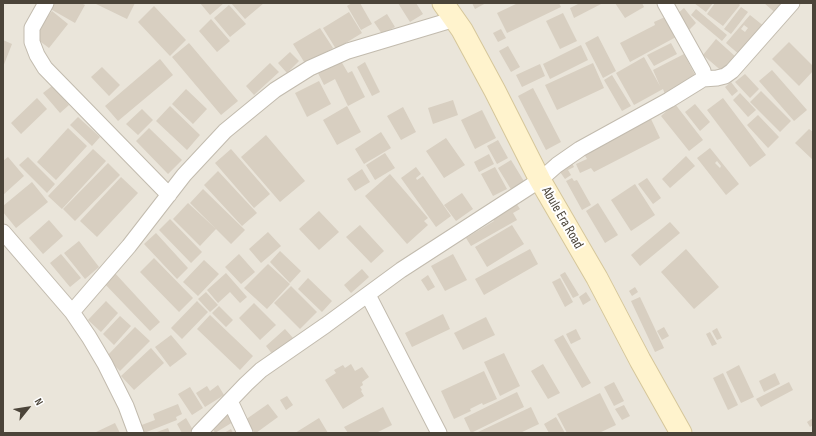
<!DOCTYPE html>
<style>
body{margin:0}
#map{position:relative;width:816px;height:436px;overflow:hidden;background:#f6f3ec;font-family:"Sofia Sans Condensed",sans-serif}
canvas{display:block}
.frame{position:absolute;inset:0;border:4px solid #4b4439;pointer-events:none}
.north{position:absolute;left:8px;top:388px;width:40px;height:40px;-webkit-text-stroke:3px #fff;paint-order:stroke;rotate:60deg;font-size:11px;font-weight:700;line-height:16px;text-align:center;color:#4b4439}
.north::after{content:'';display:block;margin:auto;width:14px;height:18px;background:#4b4439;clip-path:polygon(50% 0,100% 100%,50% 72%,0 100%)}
</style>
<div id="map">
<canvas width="816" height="436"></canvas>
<div class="frame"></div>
<div class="north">N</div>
</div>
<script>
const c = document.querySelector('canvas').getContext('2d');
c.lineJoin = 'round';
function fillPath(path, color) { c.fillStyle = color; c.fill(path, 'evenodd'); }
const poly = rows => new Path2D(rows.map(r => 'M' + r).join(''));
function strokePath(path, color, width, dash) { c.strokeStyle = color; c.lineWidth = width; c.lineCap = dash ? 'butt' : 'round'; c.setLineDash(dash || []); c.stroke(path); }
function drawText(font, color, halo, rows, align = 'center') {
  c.font = font + ' "Sofia Sans Condensed",sans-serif'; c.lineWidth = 4; c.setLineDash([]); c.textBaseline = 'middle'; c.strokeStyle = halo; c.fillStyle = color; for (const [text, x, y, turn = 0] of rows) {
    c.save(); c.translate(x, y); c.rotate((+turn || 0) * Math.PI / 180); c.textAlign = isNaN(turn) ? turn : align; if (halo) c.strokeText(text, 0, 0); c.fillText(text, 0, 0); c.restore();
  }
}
fillPath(poly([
 [3,3,813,3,813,433,3,433]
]), '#eae5da');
fillPath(poly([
 [49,3,81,3,85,5,75,23,47,7],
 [94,3,135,3,127,19],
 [200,3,224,3,210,15],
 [231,3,264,3,245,19],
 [352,3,360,3,372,24,361,30,347,6],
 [398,3,416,3,423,14,410,22],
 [472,3,486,3,475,9],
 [518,3,559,3,561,7,507,33,497,13],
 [580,3,603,3,574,18,570,8],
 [615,3,642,3,644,7,625,18],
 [694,3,713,3,706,12],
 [715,3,738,3,740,5,723,26,707,14],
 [764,3,787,3,778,15],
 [229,5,246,24,230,37,214,18],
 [154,6,186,40,170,56,138,22],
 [741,7,748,12,731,34,724,29],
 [684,8,696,23,689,30,676,15],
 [696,9,727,35,722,41,691,15],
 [52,11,68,24,49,48,33,36],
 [349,12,362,33,336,49,323,28],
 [563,13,577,41,560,49,546,21],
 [387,14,395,27,382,34,374,22],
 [750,15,765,27,741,56,726,43],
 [744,25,748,28,745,32,741,29],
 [665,17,676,37,630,62,620,43,655,25,654,22],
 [211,19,230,41,217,52,199,31],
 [320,28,333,48,306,65,293,44],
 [501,29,506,38,498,42,493,33],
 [598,36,616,71,603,78,585,43],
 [716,39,737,58,724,73,703,55],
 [3,40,12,44,3,67],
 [789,42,813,66,813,71,799,86,772,59],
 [189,43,238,101,221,115,172,57],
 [671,43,677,54,654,66,647,55],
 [581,45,588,60,550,79,543,64],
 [508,46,520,67,511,72,499,51],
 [290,52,299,61,287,73,278,63],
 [684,54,696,77,665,94,663,89,634,105,616,73,644,57,660,86,653,70],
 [160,59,173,75,118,121,105,106],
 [341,61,348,73,352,71,365,97,348,106,335,79,324,85,318,73],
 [365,62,380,92,372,96,357,67],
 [270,63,279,72,254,95,246,86],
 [593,63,604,88,557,110,545,85],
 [540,64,545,76,522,87,516,75],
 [102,67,120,85,109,96,91,77],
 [772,70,807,110,794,121,759,81],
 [745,74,759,89,750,98,735,82],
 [612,75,631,106,622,111,604,80],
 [319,81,331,104,307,117,295,93],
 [731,82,738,91,732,96,725,87],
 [52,86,69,105,60,113,43,93],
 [533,88,561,142,546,150,518,96],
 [186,89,207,109,193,124,172,104],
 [761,91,791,121,780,132,750,102],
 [740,93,756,110,748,117,733,100],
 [37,98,47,109,21,134,11,123],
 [723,98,766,155,750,167,707,110],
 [453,100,458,115,433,124,428,108],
 [675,104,703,140,689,151,661,116],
 [695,104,710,122,700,131,685,112],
 [170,106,200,135,187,150,156,121],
 [347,106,361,132,337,145,323,120],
 [403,107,416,132,401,140,387,116],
 [142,109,153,120,138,135,126,124],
 [482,110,496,138,475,149,461,120],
 [758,115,779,137,768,148,747,125],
 [78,117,100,137,92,146,70,125],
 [651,119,660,138,594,172,591,168,580,173,576,164,587,159,584,154],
 [68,128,87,146,56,180,37,162],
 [149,128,182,160,168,174,136,141],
 [809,129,813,132,813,160,795,143],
 [381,132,391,148,364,164,355,149],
 [266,135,305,181,280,202,241,157],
 [446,138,465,165,444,178,426,151],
 [498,140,508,158,497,164,487,146],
 [710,148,739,184,726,195,697,158],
 [717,161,721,166,720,168,715,163],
 [93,149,106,161,62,209,48,196],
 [231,149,270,194,254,208,215,163],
 [385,153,395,168,375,180,366,165],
 [489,154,494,164,479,172,474,162],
 [686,156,695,166,670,188,662,179],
 [8,157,24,176,3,195,3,161],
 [28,157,55,184,47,193,19,165],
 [511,160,525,183,512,191,498,168],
 [571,161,574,167,568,170,571,175,565,179,558,169],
 [108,163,120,175,75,221,63,209],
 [416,167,421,174,416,178,417,180,423,176,451,216,436,227,401,178],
 [495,167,507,189,493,196,481,174],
 [362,169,370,182,355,191,347,179],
 [218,171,257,213,242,226,204,185],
 [390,174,428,218,424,221,428,225,407,244,365,196],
 [121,177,138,193,97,237,80,221],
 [572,178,574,181,577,180,591,205,582,210,566,181],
 [647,178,661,198,653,204,638,184],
 [32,182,48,202,16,228,3,212,3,206],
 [635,184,655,215,631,231,611,200],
 [203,189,245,230,231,244,190,203],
 [462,193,473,209,456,221,444,205],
 [188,203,216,229,200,246,173,219],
 [516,203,520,209,513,213,517,220,471,246,466,238,494,221,491,217],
 [598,203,618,235,605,243,586,211],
 [319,211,339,232,319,250,299,229],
 [170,219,202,252,191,263,159,230],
 [49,220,63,236,43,254,29,238],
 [670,222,680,233,640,266,631,255],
 [360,225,384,251,371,263,346,237],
 [512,225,524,244,487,267,475,247],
 [268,232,281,246,261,263,249,249],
 [156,233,188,268,177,279,144,244],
 [79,241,99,267,85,279,64,253],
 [530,249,538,264,484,295,475,279],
 [686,249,719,287,694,309,661,272],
 [280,251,301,271,290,283,270,262],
 [61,254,81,278,70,287,50,263],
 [239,254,255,272,241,284,225,267],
 [453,254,467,280,445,291,431,266],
 [154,258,193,298,179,312,140,272],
 [204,260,219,274,198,296,183,282],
 [268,264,290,284,267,309,244,288],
 [362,269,369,277,351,293,344,285],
 [113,271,160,322,150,331,102,281],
 [565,272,579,295,573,298,560,275],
 [226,273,247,297,240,303,230,292,218,303,207,290],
 [428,275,435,287,428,291,421,280],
 [308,278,332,301,322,312,298,289],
 [560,278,573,302,565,307,552,282],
 [291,286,317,312,300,329,274,303],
 [635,287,638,292,632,296,629,291],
 [206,292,218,305,210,312,198,299],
 [586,292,591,300,583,305,579,297],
 [640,297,664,348,655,352,631,301],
 [106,301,118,313,101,332,88,320],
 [197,301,208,312,182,339,171,328],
 [254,303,276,325,260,340,239,318],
 [219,306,233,320,226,327,212,313],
 [443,314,450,329,412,347,405,333],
 [210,315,253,356,240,370,197,329],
 [120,316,131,326,114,345,103,334],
 [486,317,495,335,463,350,454,333],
 [135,327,150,341,120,371,106,357],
 [664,327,669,336,662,340,657,331],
 [717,328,722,338,717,340,712,331],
 [285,329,293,338,273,355,266,346],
 [576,329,581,339,571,344,566,334],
 [710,332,717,344,712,346,706,334],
 [171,335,187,354,170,367,155,347],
 [563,335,591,383,582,388,554,340],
 [151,348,164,363,134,390,121,376],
 [504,353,520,386,500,396,484,362],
 [351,364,355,371,362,367,369,377,362,382,363,385,360,387,362,390,361,391,364,396,343,409,325,380,336,373,334,370,343,365,345,368],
 [543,364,560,393,548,399,531,371],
 [739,365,754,397,741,403,726,372],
 [484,371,497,399,483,405,482,403,470,409,471,411,454,419,441,391],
 [723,373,738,405,728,410,713,378],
 [775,373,780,384,764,392,759,381],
 [614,382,624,401,614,406,604,387],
 [789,382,793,390,761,407,756,399],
 [218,385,224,395,205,407,196,393,207,386,210,391],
 [190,387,203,408,192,415,178,394],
 [517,392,524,407,471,433,464,418],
 [600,393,616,425,599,433,567,433,557,414],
 [287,396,293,405,286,410,280,400],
 [178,404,182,414,176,417,177,420,144,433,141,433,139,426,155,420,153,414],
 [268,404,278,417,256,433,255,433,245,420],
 [624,405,630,416,622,420,615,409],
 [383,407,392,425,376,433,348,433,344,427],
 [531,407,539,424,520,433,476,433],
 [228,414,233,422,215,433,211,425],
 [556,417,565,433,549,433,544,424],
 [186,418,193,430,188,433,182,433,177,424],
 [319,418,328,433,295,433],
 [813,418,813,425,810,427,807,422],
 [115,423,120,433,94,433],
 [168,428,170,433,154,433],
 [231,429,233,433,224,433]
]), '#d8cfc1');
const street = poly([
 [46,3,32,28,32,42,37,55,45,68,169,195],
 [703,79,717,78,725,76,732,71,792,3],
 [3,232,72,312,89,337,105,364,126,406,136,433],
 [368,295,439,433],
 [72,312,129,246,184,175,225,131,275,90,310,68,348,51,455,19],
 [230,401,245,433],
 [199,433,246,384,261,370,326,325,401,270,540,180,557,165,580,149,669,100,703,79,704,77,703,71,665,3]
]);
const secondary = poly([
 [443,3,462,30,495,91,540,180,597,278,640,360,681,433]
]);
strokePath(street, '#c2bbae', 17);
strokePath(secondary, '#d6c79b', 23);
strokePath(street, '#fff', 15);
strokePath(secondary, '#fff3cd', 21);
drawText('14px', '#4b4439', '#fff', [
 ["Abule Era Road",562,218,60]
]);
</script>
